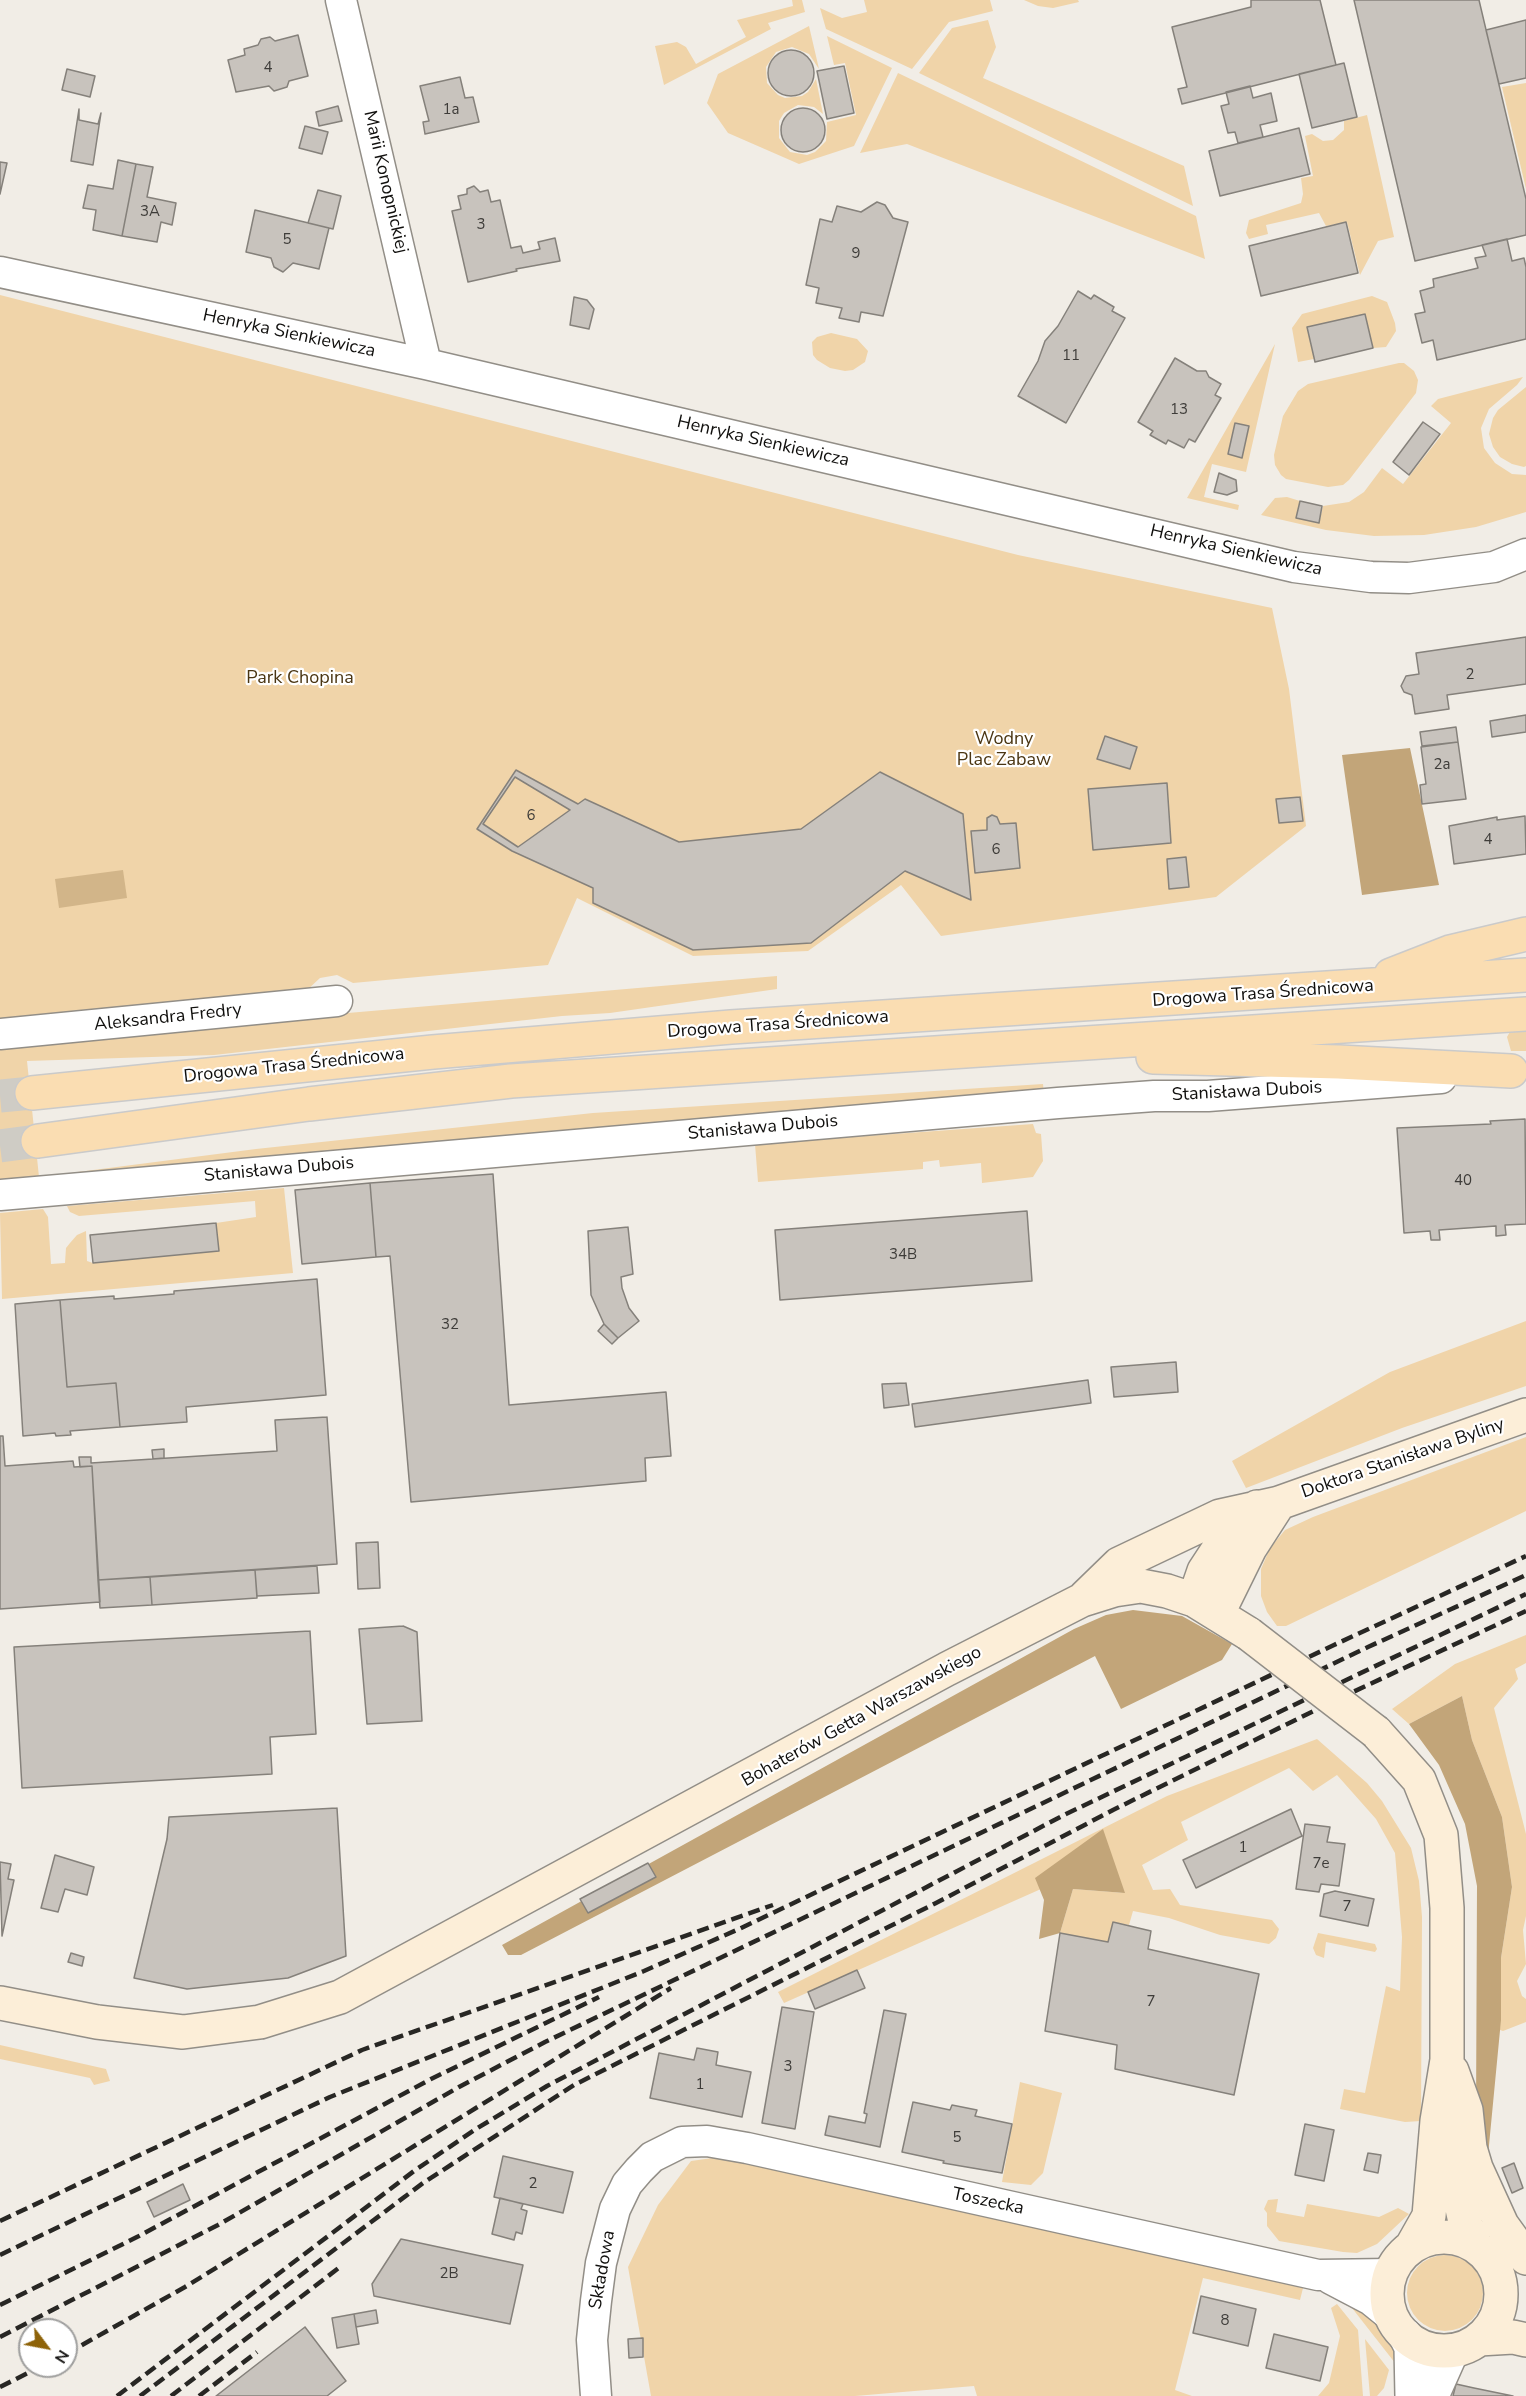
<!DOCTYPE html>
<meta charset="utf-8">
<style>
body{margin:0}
#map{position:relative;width:1526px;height:2396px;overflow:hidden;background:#f1ede6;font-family:"Nunito Sans",sans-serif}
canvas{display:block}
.north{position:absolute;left:18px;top:2318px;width:60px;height:60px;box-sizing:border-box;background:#fff;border:2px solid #9f9f9e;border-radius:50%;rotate:122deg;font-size:16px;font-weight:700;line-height:24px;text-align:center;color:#100f0d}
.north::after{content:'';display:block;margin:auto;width:21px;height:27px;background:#8e6309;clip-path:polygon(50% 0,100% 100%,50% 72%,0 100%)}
</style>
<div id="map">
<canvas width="1526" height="2396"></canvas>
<div class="north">N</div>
</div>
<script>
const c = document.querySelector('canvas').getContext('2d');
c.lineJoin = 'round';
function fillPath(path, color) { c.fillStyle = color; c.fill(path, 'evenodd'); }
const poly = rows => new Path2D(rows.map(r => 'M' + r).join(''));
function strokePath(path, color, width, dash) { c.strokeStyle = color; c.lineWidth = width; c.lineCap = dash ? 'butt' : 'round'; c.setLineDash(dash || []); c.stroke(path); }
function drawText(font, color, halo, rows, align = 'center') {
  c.font = font + ' "Nunito Sans",sans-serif'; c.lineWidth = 4.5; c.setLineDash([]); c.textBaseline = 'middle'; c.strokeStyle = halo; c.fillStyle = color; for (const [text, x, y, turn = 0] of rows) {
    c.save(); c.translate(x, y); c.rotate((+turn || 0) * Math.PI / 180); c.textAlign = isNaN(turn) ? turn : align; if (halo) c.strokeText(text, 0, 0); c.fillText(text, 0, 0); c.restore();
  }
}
fillPath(poly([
 [792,0,802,0,805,12,768,23,771,29,664,85,655,46,677,42,686,47,696,64,746,37,737,20,793,6],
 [864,0,990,0,993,11,949,22,912,69,826,29,820,8,842,18,867,12],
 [1024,0,1078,0,1079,2,1053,8,1038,6],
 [988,20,996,47,983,78,1184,166,1193,206,919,73,952,28],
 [809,26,819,69,809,54,792,47,776,52,766,67,767,83,778,95,785,98,802,96,808,92,816,79,823,114,814,107,798,105,784,113,779,121,779,138,790,152,807,155,815,152,826,141,827,122,856,115,845,63,834,65,827,36,892,68,854,146,799,164,728,133,707,103,718,74],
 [898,73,1196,216,1205,259,907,144,860,153],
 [1526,83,1526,189,1502,87],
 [1367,115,1394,237,1378,241,1360,275,1347,222,1326,226,1319,213,1266,225,1268,234,1249,239,1246,233,1249,220,1301,203,1303,194,1301,178,1313,176,1305,136,1312,134,1323,141,1333,140,1344,130,1344,121],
 [0,295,1018,555,1272,608,1289,689,1306,826,1216,897,941,936,901,885,808,951,693,956,577,898,548,965,353,983,337,975,320,978,305,992,0,1020],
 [1372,296,1387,302,1395,323,1396,331,1386,347,1373,348,1365,314,1307,327,1314,359,1298,362,1292,328,1302,314],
 [831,333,857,339,868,351,865,362,853,370,845,371,830,368,817,360,813,355,812,342,817,337],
 [1275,344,1246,472,1212,464,1204,497,1239,505,1238,510,1187,498],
 [1399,363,1404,363,1414,371,1418,380,1416,393,1349,480,1343,485,1328,487,1286,479,1281,475,1275,465,1274,455,1283,416,1298,391,1308,384],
 [1523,377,1517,385,1489,409,1481,428,1484,448,1495,463,1512,474,1526,475,1526,512,1476,527,1424,535,1374,536,1326,530,1261,515,1275,498,1287,497,1300,501,1296,518,1319,523,1323,506,1349,502,1364,492,1382,468,1403,484,1451,423,1431,406,1438,399],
 [1526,387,1526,466,1524,467,1512,464,1500,457,1493,447,1489,434,1493,418,1498,410],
 [777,976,777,989,610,1013,562,1016,214,1055,27,1061,39,1177,256,1149,593,1113,1043,1084,1044,1094,0,1184,0,1043],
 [1526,1027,1526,1051,1511,1051,1507,1037,1512,1028],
 [1033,1124,1036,1133,1041,1134,1043,1161,1033,1177,982,1183,981,1163,940,1167,939,1160,923,1162,923,1169,758,1182,755,1144],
 [284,1188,293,1273,2,1299,0,1213,43,1209,48,1217,51,1264,65,1263,66,1248,70,1243,77,1235,86,1231,87,1261,93,1263,219,1251,216,1223,256,1217,255,1201,79,1216,70,1212,67,1206],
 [1526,1321,1526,1386,1402,1428,1246,1488,1232,1461,1390,1372],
 [1526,1437,1526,1511,1286,1626,1277,1626,1267,1612,1261,1596,1261,1569,1270,1548,1285,1530,1313,1517],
 [1526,1635,1526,1663,1515,1669,1518,1679,1494,1708,1526,1834,1526,1916,1523,1930,1526,1964,1517,1981,1522,1996,1526,1999,1526,2022,1503,2031,1500,2030,1501,1958,1512,1887,1502,1817,1472,1740,1462,1696,1409,1724,1392,1709,1455,1664],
 [1317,1739,1367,1783,1382,1801,1411,1848,1419,1881,1422,1917,1421,2121,1405,2122,1340,2109,1344,2089,1365,2093,1386,1986,1400,1991,1402,1937,1395,1853,1376,1819,1337,1775,1313,1791,1289,1768,1181,1822,1188,1840,1142,1865,1153,1890,1170,1889,1180,1905,1272,1920,1279,1929,1276,1938,1269,1944,1220,1935,1169,1918,1133,1911,1129,1925,1113,1922,1108,1942,1060,1933,1073,1889,1125,1893,1036,1877,1041,1889,784,2003,778,1992,1167,1796],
 [1318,1933,1375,1944,1377,1949,1375,1952,1326,1942,1324,1958,1316,1955,1313,1948],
 [0,2045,106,2069,110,2081,94,2085,90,2078,0,2059],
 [1020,2082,1062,2093,1043,2173,1031,2185,1002,2182],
 [727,2156,1303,2288,1300,2300,1203,2278,1175,2390,1192,2396,977,2396,974,2386,855,2396,651,2396,628,2267,658,2205,691,2161],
 [1278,2199,1276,2212,1304,2217,1307,2204,1379,2217,1398,2208,1409,2214,1377,2244,1357,2253,1343,2252,1279,2241,1267,2226,1267,2213,1264,2209,1268,2200],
 '1407 2293a38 38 0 1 1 76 0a38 38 0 1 1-76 0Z',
 [1354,2301,1379,2322,1392,2342,1399,2368,1352,2308],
 [1337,2304,1358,2330,1363,2396,1318,2396,1329,2383,1340,2336,1331,2308],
 [1365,2339,1389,2370,1384,2388,1377,2396,1370,2396]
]), '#f0d4a9');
fillPath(poly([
 [1410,748,1439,885,1362,895,1342,755],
 [1133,1610,1182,1616,1232,1644,1222,1660,1121,1709,1095,1656,521,1955,508,1955,502,1945,1074,1629,1106,1615],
 [1462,1696,1472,1740,1502,1817,1512,1887,1501,1958,1501,2020,1487,2166,1476,2118,1477,1886,1465,1824,1439,1765,1409,1724],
 [1103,1829,1125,1893,1073,1889,1060,1933,1039,1939,1044,1900,1035,1878]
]), '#c2a579');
fillPath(poly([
 [123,870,127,898,59,908,55,879]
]), '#d2b589');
const building = poly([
 [1320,0,1336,65,1182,104,1178,89,1187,87,1172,27,1251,7,1251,0,1320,0],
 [1354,0,1479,0,1526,199,1526,235,1415,261,1354,0],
 [1526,20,1526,78,1499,84,1486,30,1526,20],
 [298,35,308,76,289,81,287,87,274,91,269,86,236,92,228,60,245,55,244,49,258,45,261,39,270,37,275,41,298,35],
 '768 73a23 23 0 1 1 46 0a23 23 0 1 1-46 0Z',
 [1344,63,1357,117,1312,128,1299,74,1344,63],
 [844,66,854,113,827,119,817,71,844,66],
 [67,69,95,76,90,97,62,90,67,69],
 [460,77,465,98,473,97,479,122,425,134,423,122,429,121,420,86,460,77],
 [1250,86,1253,98,1271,93,1277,121,1260,125,1263,137,1238,143,1235,132,1228,133,1221,106,1229,104,1226,92,1250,86],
 [338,106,342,121,319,126,316,112,338,106],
 '781 130a22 22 0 1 1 44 0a22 22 0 1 1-44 0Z',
 [79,109,79,120,98,124,101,113,93,165,71,161,79,109],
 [305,126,328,132,322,154,299,148,305,126],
 [1299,128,1310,174,1220,196,1209,151,1299,128],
 [118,160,136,164,122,236,93,230,96,210,83,208,88,185,113,189,118,160],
 [0,162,7,163,0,194,0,162],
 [136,164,153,167,147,197,176,203,172,225,161,222,157,242,122,236,136,164],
 [474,186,480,192,488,190,491,202,500,200,511,248,521,246,523,253,540,249,538,242,555,238,560,261,516,269,517,271,468,282,452,211,461,209,458,196,467,194,467,189,474,186],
 [318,190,341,196,333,229,308,223,318,190],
 [877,202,885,205,893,218,908,222,883,316,861,312,859,322,839,318,842,308,816,303,819,288,806,285,820,219,832,222,837,206,861,212,877,202],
 [255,210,329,228,319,269,293,263,283,272,274,267,271,258,246,252,255,210],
 [1346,222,1358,273,1261,296,1249,246,1346,222],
 [1507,239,1512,261,1524,258,1526,267,1526,339,1437,360,1433,340,1422,343,1415,314,1425,312,1420,291,1434,287,1433,279,1478,268,1475,258,1486,256,1482,245,1507,239],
 [1078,291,1091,299,1094,295,1114,307,1112,311,1125,318,1066,423,1018,396,1038,361,1045,341,1058,326,1078,291],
 [574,297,587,300,594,309,589,329,570,325,574,297],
 [1365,314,1373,348,1315,362,1307,327,1365,314],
 [1175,358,1197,371,1206,371,1209,377,1221,384,1215,395,1221,398,1195,442,1189,439,1184,448,1168,440,1166,444,1150,435,1153,431,1138,422,1175,358],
 [1423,422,1440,434,1409,475,1393,462,1423,422],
 [1235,423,1249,426,1242,458,1228,454,1235,423],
 [1219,473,1236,480,1237,491,1227,495,1214,492,1219,473],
 [1300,501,1322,506,1319,523,1296,518,1300,501],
 [1526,637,1526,684,1447,695,1449,709,1415,714,1412,695,1404,692,1401,686,1406,676,1419,674,1416,653,1526,637],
 [1526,715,1526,732,1492,737,1490,721,1526,715],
 [1456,727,1458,742,1422,746,1420,732,1456,727],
 [1105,736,1137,747,1130,769,1097,759,1105,736],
 [1458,742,1466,799,1422,804,1420,785,1426,784,1421,747,1458,742],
 [516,770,578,804,585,799,679,842,801,829,880,772,963,814,971,900,905,871,811,943,693,950,593,903,593,888,512,851,477,829,516,770],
 [515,777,570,810,518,847,483,824,515,777],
 [1167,783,1171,843,1093,850,1088,789,1167,783],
 [1300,797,1303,821,1279,823,1276,799,1300,797],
 [992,815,997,817,1000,824,1016,823,1020,868,975,873,971,831,987,830,987,818,992,815],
 [1525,816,1526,854,1454,864,1449,826,1497,817,1497,820,1525,816],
 [1186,857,1189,887,1169,889,1167,859,1186,857],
 [1525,1119,1526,1224,1505,1225,1506,1235,1496,1236,1496,1226,1439,1230,1440,1240,1431,1240,1430,1231,1404,1233,1397,1128,1491,1124,1490,1121,1525,1119],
 [493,1174,509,1405,666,1392,671,1456,645,1458,646,1481,411,1502,390,1256,376,1257,370,1183,493,1174],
 [370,1183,376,1257,302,1264,295,1190,370,1183],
 [1027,1211,1032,1281,780,1300,775,1230,1027,1211],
 [216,1223,219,1251,93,1263,90,1235,216,1223],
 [628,1227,633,1274,621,1277,622,1288,629,1308,639,1321,618,1338,604,1324,591,1295,588,1231,628,1227],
 [317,1279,326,1395,186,1407,187,1422,120,1427,116,1383,67,1387,60,1300,114,1296,114,1299,174,1294,174,1291,317,1279],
 [60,1300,67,1387,116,1383,120,1427,70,1431,71,1435,56,1436,55,1433,23,1436,15,1304,60,1300],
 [604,1324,618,1338,612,1344,598,1331,604,1324],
 [1176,1362,1178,1392,1114,1397,1111,1367,1176,1362],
 [1088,1380,1091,1403,915,1427,912,1404,1088,1380],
 [906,1383,909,1405,884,1408,882,1384,906,1383],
 [327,1417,337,1564,98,1580,92,1466,80,1467,79,1457,91,1457,91,1463,277,1451,275,1420,327,1417],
 [0,1436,3,1436,5,1466,73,1461,74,1467,92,1466,100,1602,0,1609,0,1436],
 [164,1449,164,1458,153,1459,152,1450,164,1449],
 [378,1542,380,1588,358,1589,356,1543,378,1542],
 [317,1566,319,1593,257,1596,255,1570,317,1566],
 [255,1570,257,1598,152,1605,150,1577,255,1570],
 [150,1577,152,1605,100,1608,98,1580,150,1577],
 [403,1626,417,1632,422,1721,367,1724,359,1629,403,1626],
 [310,1631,316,1734,270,1737,272,1774,22,1788,14,1647,310,1631],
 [337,1808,346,1956,288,1978,187,1989,134,1978,167,1839,169,1817,337,1808],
 [1291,1809,1302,1836,1196,1888,1183,1860,1291,1809],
 [1305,1824,1330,1827,1327,1842,1345,1844,1339,1886,1321,1884,1319,1892,1296,1889,1305,1824],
 [55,1855,94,1867,87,1895,65,1889,58,1912,41,1908,55,1855],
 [0,1862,11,1864,8,1879,14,1880,2,1936,0,1862],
 [648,1863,656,1877,588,1913,580,1899,648,1863],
 [1335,1891,1374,1899,1368,1926,1320,1916,1324,1894,1335,1891],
 [1113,1922,1151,1931,1148,1949,1259,1974,1234,2095,1115,2069,1117,2045,1045,2031,1060,1933,1108,1942,1113,1922],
 [71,1953,84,1957,82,1966,68,1962,71,1953],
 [857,1970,865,1988,815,2009,808,1992,857,1970],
 [782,2007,814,2012,795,2129,762,2123,782,2007],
 [884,2010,906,2014,880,2147,825,2135,829,2116,865,2123,867,2114,864,2113,884,2010],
 [697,2048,718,2052,716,2065,751,2072,742,2117,650,2098,659,2053,694,2060,697,2048],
 [913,2102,950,2110,952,2105,977,2110,975,2116,1012,2124,1002,2173,943,2163,944,2161,902,2152,913,2102],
 [1305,2124,1334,2130,1324,2181,1295,2175,1305,2124],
 [1368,2153,1381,2155,1378,2173,1364,2170,1368,2153],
 [503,2156,573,2172,563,2213,494,2197,503,2156],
 [1514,2163,1523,2188,1512,2193,1502,2168,1514,2163],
 [183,2184,190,2200,154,2217,147,2202,183,2184],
 [500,2198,523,2204,521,2209,527,2211,522,2234,516,2232,514,2240,492,2234,500,2198],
 [401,2239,523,2265,510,2324,374,2296,372,2284,401,2239],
 [1201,2296,1256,2309,1248,2346,1193,2333,1201,2296],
 [376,2310,378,2323,356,2327,354,2314,376,2310],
 [354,2314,359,2344,337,2348,332,2318,354,2314],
 [305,2327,346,2381,327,2396,216,2396,305,2327],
 [1274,2334,1328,2347,1320,2381,1266,2368,1274,2334],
 [643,2338,643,2357,629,2358,628,2339,643,2338],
 [1456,2384,1474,2388,1513,2396,1453,2396,1456,2384]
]);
fillPath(building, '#c8c3bd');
strokePath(building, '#85817b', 1.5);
strokePath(poly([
 [0,1096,32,1093],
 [0,1146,38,1141]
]), '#cfccc5', 33, [33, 16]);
const minor = poly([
 [341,0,426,364],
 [0,272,426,364,1294,567,1371,577,1409,578,1494,567,1526,554],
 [0,1034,337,1001],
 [0,1195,1058,1103,1154,1096,1208,1096,1441,1078],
 [1331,2279,1371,2300,1392,2317],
 [596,2396,592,2340,596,2301,601,2263,615,2209,627,2184,639,2170,652,2157,682,2142,707,2141,747,2148,1318,2275,1390,2274]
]);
const tertiary = poly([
 [1405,2335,1411,2347,1412,2396],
 [1432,2396,1452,2351]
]);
const secondary = poly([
 [1085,1597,1119,1564,1220,1516,1279,1503,1526,1415],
 [1194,1600,1204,1571,1223,1542,1257,1507],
 [1218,1613,1250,1548,1279,1503],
 [1376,1732,1419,1780,1441,1835,1447,1908,1447,2060,1437,2121,1429,2216,1412,2246],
 [0,2003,97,2022,183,2032,260,2022,340,1997,947,1669,1082,1600,1114,1590,1141,1586,1167,1591,1194,1600,1249,1634],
 [1452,2071,1466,2110,1470,2148,1476,2168,1502,2225,1526,2258],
 [1459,2145,1459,2195,1466,2226,1476,2246],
 '1387 2294a57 57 0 1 1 114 0a57 57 0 1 1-114 0Z',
 [1479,2339,1513,2337,1526,2340]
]);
const primary = poly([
 [1391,975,1450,952,1526,934],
 [1153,1057,1339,1062,1511,1071],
 [32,1093,433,1052,731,1027,1526,975],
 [38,1141,309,1104,511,1081,1526,1014]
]);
strokePath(minor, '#928e87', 33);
strokePath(tertiary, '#928e87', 36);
strokePath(secondary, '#928e87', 36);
strokePath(primary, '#cacaca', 36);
strokePath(minor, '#fff', 30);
strokePath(tertiary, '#fff', 33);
strokePath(secondary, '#fceed8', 33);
strokePath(primary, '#faddb2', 33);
strokePath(poly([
 [1338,1699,1526,1611],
 [0,2221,362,2050,773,1905],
 [0,2255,330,2097,644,1971,739,1929,1334,1645,1526,1556],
 [0,2305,139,2236,431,2079,599,1997],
 [0,2337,218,2225,459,2087,545,2042,1368,1647,1526,1575],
 [66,2354,185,2287,671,1988],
 [0,2387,42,2366],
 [117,2396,414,2171,476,2129,547,2086,1066,1814,1526,1594],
 [140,2396,423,2183,574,2085,936,1903,1113,1810,1344,1696],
 [171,2396,340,2267],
 [199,2396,257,2352]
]), '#282724', 4.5, [12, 6]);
const secondaryBridge = poly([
 [1249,1634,1376,1732]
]);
strokePath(secondaryBridge, '#928e87', 36, []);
strokePath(secondaryBridge, '#fceed8', 33);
drawText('15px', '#3e3c39', null, [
 ["4",268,68],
 ["1a",451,110],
 ["3A",150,212],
 ["3",481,225],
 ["5",287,240],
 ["9",856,254],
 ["11",1071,356],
 ["13",1179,410],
 ["2",1470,675],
 ["2a",1442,765],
 ["6",531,816],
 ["4",1488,840],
 ["6",996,850],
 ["40",1463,1181],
 ["34B",903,1255],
 ["32",450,1325],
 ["1",1243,1848],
 ["7e",1321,1864],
 ["7",1347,1907],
 ["7",1151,2002],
 ["3",788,2067],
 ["1",700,2085],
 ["5",957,2138],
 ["2",533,2184],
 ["2B",449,2274],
 ["8",1225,2321]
]);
drawText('18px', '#100f0d', '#fff', [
 ["Marii Konopnickiej",385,182,77],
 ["Henryka Sienkiewicza",289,334,12],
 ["Henryka Sienkiewicza",763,442,13],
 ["Henryka Sienkiewicza",1236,551,13],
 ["Drogowa Trasa Średnicowa",1263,994,-4],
 ["Aleksandra Fredry",168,1018,-6],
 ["Drogowa Trasa Średnicowa",778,1025,-4],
 ["Drogowa Trasa Średnicowa",294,1066,-6],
 ["Stanisława Dubois",1247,1092,-3],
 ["Stanisława Dubois",763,1128,-5],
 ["Stanisława Dubois",279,1170,-5],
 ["Doktora Stanisława Byliny",1403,1459,-19],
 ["Bohaterów Getta Warszawskiego",862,1717,-29],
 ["Toszecka",988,2202,12],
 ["Składowa",603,2270,-80]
]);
drawText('18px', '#4a3512', '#fff', [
 ["Park Chopina",300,679],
 ["Wodny",1004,740],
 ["Plac Zabaw",1004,761]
]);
</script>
